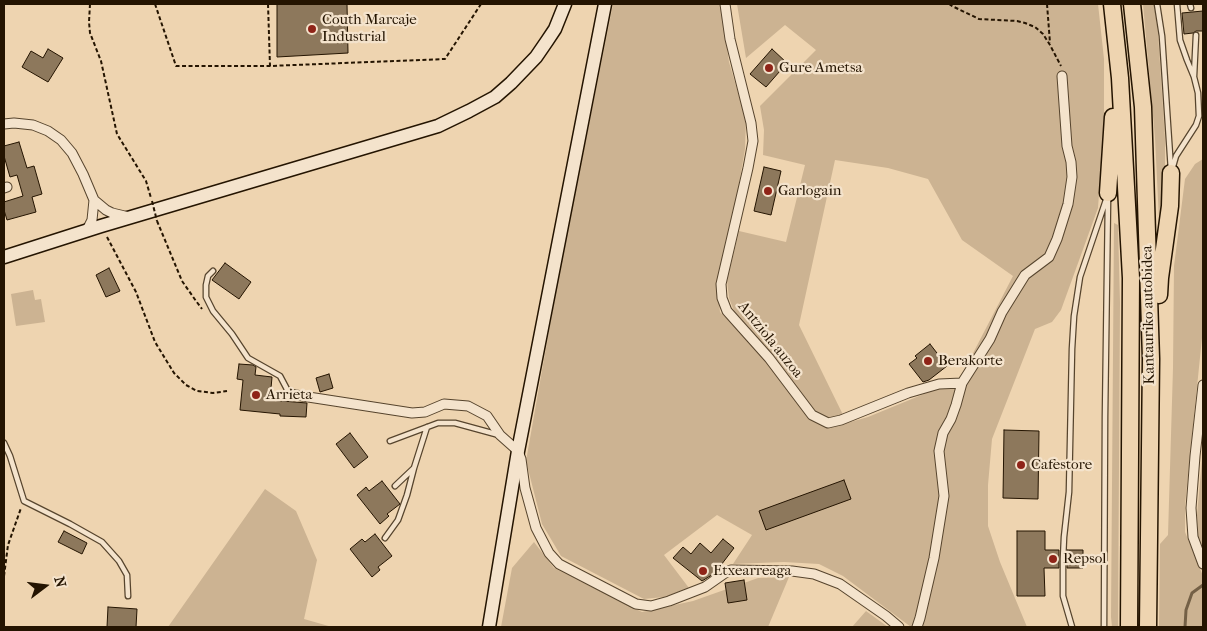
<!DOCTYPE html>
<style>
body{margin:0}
#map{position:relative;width:1207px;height:631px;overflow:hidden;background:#eed4b0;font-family:"IM FELL French Canon",serif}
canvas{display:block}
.frame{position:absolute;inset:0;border:5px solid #241401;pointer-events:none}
.north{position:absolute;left:20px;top:561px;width:50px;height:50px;-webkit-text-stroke:4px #f4e3cc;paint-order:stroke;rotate:75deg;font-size:14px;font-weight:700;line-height:20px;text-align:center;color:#241401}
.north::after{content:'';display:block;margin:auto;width:18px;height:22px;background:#241401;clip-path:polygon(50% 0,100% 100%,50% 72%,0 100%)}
</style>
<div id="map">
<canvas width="1207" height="631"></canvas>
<div class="frame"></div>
<div class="north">N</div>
</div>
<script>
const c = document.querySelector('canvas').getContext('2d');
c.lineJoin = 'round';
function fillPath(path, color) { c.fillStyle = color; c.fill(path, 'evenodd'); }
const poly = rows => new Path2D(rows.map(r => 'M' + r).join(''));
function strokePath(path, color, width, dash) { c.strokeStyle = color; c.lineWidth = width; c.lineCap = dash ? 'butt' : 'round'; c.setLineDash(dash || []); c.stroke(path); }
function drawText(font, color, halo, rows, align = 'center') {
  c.font = font + ' "IM FELL French Canon",serif'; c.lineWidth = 4.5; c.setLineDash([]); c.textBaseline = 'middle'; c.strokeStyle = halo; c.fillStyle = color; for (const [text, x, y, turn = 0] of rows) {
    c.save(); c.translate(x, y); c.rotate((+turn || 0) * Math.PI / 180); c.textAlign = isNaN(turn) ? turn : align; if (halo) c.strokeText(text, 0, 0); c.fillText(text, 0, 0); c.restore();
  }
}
fillPath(poly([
 [613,4,721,4,729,62,746,120,745,149,738,190,717,283,720,312,744,337,729,298,727,281,739,231,786,242,805,165,763,155,764,130,760,106,816,50,785,25,746,58,737,4,1098,4,1104,59,1104,124,1098,208,1061,310,1052,322,1035,329,992,439,988,485,988,526,1000,562,1027,627,911,627,843,576,819,564,784,562,733,564,752,535,717,515,664,555,689,588,664,597,644,599,561,556,542,524,526,461,558,280],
 [835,160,888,168,928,179,962,240,1013,276,955,388,941,387,868,417,847,423,799,325],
 [1143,4,1154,4,1158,34,1165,139,1165,180,1159,220,1155,138],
 [1203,159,1203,328,1185,505,1185,532,1203,576,1203,627,1159,627,1160,544,1168,535,1173,368,1174,266,1185,179,1195,164],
 [1114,223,1118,225,1120,303,1118,627,1112,627,1111,617],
 [33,290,35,300,41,299,45,322,16,326,11,294],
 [1203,449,1203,549,1198,537,1197,515],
 [265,489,296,511,317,560,304,619,332,627,168,627],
 [534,542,554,568,642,612,693,601,758,578,789,577,768,627,501,627,512,568],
 [866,611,888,627,852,627]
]), '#ccb392');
strokePath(poly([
 [1185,627,1186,610,1192,593,1203,585]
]), '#746046', 3);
const building = poly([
 [277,4,347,4,348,53,277,57,277,4],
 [1203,11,1203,31,1196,31,1193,33,1184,34,1182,13,1203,11],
 [48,49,63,58,48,82,22,67,31,51,43,58,48,49],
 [772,49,787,63,766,87,750,74,772,49],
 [19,142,27,168,34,166,42,194,32,197,36,212,7,220,4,210,4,202,23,196,17,175,10,177,4,156,4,146,19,142],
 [764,167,781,171,771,215,754,211,764,167],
 [225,263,251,282,239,299,212,280,225,263],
 [109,268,120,291,106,297,96,275,109,268],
 [930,344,947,366,929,380,923,382,909,364,917,358,915,356,930,344],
 [239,364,253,365,256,367,255,375,272,377,270,400,307,403,306,417,280,416,280,414,240,410,243,380,237,379,239,364],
 [329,374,333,388,320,392,316,378,329,374],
 [1004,430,1039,431,1038,499,1003,498,1004,430],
 [350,433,368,457,354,468,336,444,350,433],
 [844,480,851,499,766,530,759,511,844,480],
 [382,481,400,504,387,514,389,516,380,524,357,495,366,487,369,491,382,481],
 [64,531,87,543,82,554,58,542,64,531],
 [1017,531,1045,531,1045,550,1059,550,1059,568,1044,568,1045,596,1017,596,1017,531],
 [375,534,392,556,378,567,380,570,372,577,350,549,362,539,365,542,375,534],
 [723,539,734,548,715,573,702,581,673,558,683,547,691,554,700,543,711,553,723,539],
 [1067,550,1083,550,1083,568,1067,568,1067,550],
 [744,580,747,600,728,603,725,583,744,580],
 [108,607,137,609,136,627,107,627,108,607]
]);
fillPath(building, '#8d785c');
strokePath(building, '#241401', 1);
const lane = poly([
 [1157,4,1162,36,1171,170],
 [1190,4,1191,8],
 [1194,76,1196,35],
 [1172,170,1176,156,1196,125,1199,116,1198,93,1194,77,1187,60,1180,40,1177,4],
 [213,271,208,276,206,285,206,297,213,311,232,334,248,358,280,376,289,393],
 [390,441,438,423,455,423,499,435],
 [4,443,10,456,24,501,70,524,102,542,119,561,127,575,128,596],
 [395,486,414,468,427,427],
 [385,538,398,520,407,495,414,468],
 [1072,627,1063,596,1063,559,1064,537,1069,492,1072,349,1074,316,1080,277,1107,197],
 [1104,627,1105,417,1108,199]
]);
const street = poly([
 [725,4,730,39,751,123,753,141,748,168,721,284,722,298,727,311,769,358,812,415,828,423,841,420,908,393,939,384,962,383],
 [4,124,14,123,33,125,48,131,61,140,72,153,83,174,94,200,106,210,112,213,129,217],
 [4,188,7,187],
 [87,230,92,220,94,200],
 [1203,385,1195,456,1191,508,1193,537,1203,564],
 [289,394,412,413,425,412,444,404,468,406,487,416,500,435,518,451,521,459,525,488,536,528,549,553,559,564,636,604,651,606,669,601,705,587,725,573,731,570,792,571,814,574,840,584,886,616,899,627],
 [917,627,920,618,934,558,944,496,939,451,943,433,951,419,956,405,962,383,990,339,1002,312,1025,275,1049,257,1057,239,1068,204,1072,177,1071,162,1067,146,1062,76]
]);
const secondary = poly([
 [4,257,101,226,438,126,469,111,495,97,511,83,536,57,547,41,555,29,565,4],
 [489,627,518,451,605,4]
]);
const highway = poly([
 [1112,4,1120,78,1131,278,1129,627],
 [1132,4,1143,107,1151,359,1148,627],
 [1108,193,1113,117],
 [1159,295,1160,278,1170,206,1171,173]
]);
strokePath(lane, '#56442d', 7);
strokePath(street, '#56442d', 11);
strokePath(secondary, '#241401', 15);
strokePath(highway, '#241401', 19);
strokePath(poly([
 [90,4,89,22,90,33,101,61,117,134,146,181,151,198],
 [155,4,176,66,270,66,445,59,481,4],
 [268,4,270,66],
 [949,4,952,6,979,19,1017,21,1025,23,1035,27,1043,34,1050,45,1061,66],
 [1047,4,1050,43],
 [157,221,182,281,196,301,202,309],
 [107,237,136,292,155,342,174,373,186,385,197,391,213,393,227,391],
 [4,576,8,545,21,508]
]), '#241401', 2, [4, 2.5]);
strokePath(lane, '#f4e3cc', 4.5);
strokePath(street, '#f4e3cc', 9);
strokePath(secondary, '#f4e3cc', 12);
strokePath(highway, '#eed4b0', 16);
strokePath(poly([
 [152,201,157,221]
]), '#241401', 2, [4, 2.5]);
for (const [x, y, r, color] of [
 [312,29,5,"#8f2418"],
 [769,68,5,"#8f2418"],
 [768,191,5,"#8f2418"],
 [928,361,5,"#8f2418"],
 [256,395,5,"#8f2418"],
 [1021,465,5,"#8f2418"],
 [1053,559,5,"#8f2418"],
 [703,571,5,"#8f2418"]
]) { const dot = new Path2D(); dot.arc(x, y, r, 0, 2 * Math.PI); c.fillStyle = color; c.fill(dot); strokePath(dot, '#f4e3cc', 2); }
drawText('15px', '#241401', '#f4e3cc', [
 ["Couth Marcaje",322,20],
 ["Industrial",322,37],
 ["Gure Ametsa",779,68],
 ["Garlogain",778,191],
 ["Berakorte",938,361],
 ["Arrieta",266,395],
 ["Cafestore",1031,465],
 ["Repsol",1063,559],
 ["Etxearreaga",713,571]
], 'left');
drawText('15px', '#241401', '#f4e3cc', [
 ["Kantauriko autobidea",1149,315,-91],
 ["Antziola auzoa",770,340,51]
]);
</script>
